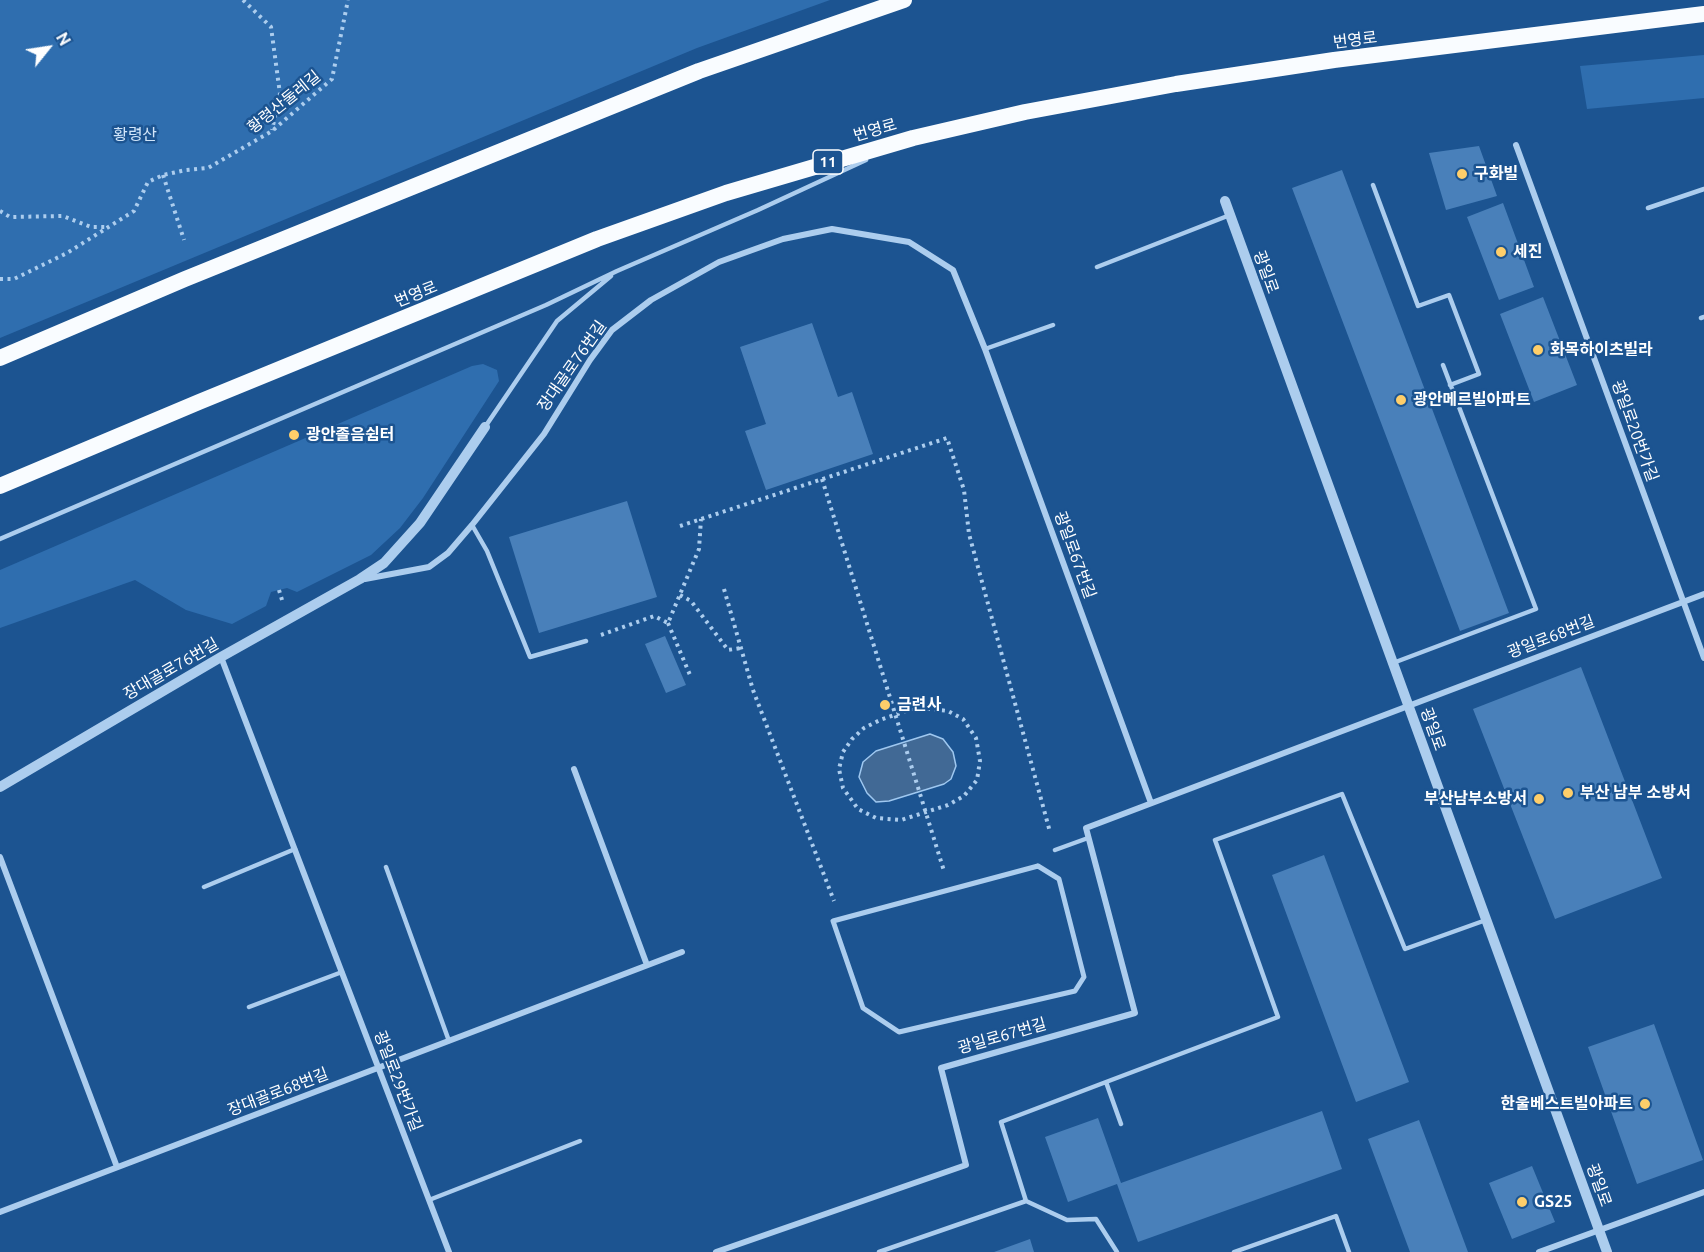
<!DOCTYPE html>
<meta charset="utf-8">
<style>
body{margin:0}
#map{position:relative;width:1704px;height:1252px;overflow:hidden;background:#1c5491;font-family:Ubuntu,sans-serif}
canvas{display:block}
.north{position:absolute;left:18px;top:18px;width:60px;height:60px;-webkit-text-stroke:4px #1c5491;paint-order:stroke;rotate:60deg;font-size:16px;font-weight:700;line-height:24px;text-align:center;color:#fff}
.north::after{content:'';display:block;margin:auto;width:21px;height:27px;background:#fff;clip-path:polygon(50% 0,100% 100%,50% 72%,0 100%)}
</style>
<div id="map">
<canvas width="1704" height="1252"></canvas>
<div class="north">N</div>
</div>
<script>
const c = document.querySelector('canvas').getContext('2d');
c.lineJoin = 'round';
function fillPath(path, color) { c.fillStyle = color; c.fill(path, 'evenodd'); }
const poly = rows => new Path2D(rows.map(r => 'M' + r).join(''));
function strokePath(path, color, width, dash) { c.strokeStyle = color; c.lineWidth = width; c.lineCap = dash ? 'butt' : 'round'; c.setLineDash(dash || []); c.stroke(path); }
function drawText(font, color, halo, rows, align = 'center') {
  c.font = font + ' Ubuntu,"Noto Sans KR",sans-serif'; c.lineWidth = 5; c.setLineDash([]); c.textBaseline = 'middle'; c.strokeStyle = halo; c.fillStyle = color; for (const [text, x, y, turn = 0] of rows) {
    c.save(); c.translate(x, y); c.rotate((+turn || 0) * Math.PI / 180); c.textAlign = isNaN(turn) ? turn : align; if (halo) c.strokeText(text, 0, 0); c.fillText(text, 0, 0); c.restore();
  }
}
fillPath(poly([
 [0,0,830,0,697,48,0,338],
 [1704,55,1704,98,1587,109,1580,66],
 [483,364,497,370,499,381,423,498,400,528,371,555,297,592,287,588,271,592,266,606,232,624,186,610,135,580,0,628,0,570,472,366]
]), '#2f6eaf');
const water = poly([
 [930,734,943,739,953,752,956,766,951,779,944,784,889,801,876,802,867,793,859,777,863,762,876,751,930,734]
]);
fillPath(water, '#416995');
strokePath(water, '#9fc8f0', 1.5);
fillPath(poly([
 [1479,146,1497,196,1446,210,1429,153],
 [1342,170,1509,613,1460,631,1292,188],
 [1503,203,1534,287,1499,300,1467,217],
 [1543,297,1577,385,1534,402,1500,314],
 [812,323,838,397,852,392,873,454,766,490,745,431,766,424,740,347],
 [627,501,657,597,539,633,509,537],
 [665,636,686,685,666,693,645,644],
 [1581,667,1662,878,1555,919,1473,709],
 [1324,855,1409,1082,1356,1102,1272,875],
 [1654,1024,1703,1160,1637,1184,1588,1047],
 [1322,1111,1342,1169,1138,1242,1117,1184,1068,1202,1045,1137,1098,1118,1121,1183],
 [1419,1120,1468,1252,1410,1252,1368,1139],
 [1532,1166,1555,1222,1512,1239,1489,1183],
 [1030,1239,1034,1252,994,1252]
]), '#4980ba');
strokePath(poly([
 [243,0,271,27,280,94,272,130],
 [163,175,184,240],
 [0,211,10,217,63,216,91,227,106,227],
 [0,279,14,279,67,253,134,211,148,182,163,175,186,170,208,168,272,131,332,79,348,0],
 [822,479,944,871],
 [680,526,947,438,964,490,969,534,1050,832],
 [724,589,753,690,834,901],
 [279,590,282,600],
 [680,595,691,601,728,650,741,648],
 [668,623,690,675],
 [601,635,654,616,668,623,699,549,701,519],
 [912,709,931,709,948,711,963,719,976,738,980,761,977,780,964,796,948,805,901,820,876,818,858,809,843,788,839,769,843,752,852,739,864,728,880,720,912,709]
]), '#accdee', 4, [3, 4.5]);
strokePath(poly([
 [1373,185,1418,306,1449,295,1479,374,1450,385],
 [1648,208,1704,189],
 [1097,267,1230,215],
 [1701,318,1704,317],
 [985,349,1053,325],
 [485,427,557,321,611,276],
 [472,525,487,551,530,657,586,641],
 [0,539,546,305,617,271,758,210,866,160],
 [1393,663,1536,609,1443,365],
 [1055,850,1088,838],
 [386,867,449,1041],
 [204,887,295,849],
 [249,1007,342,972],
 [1121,1124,1106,1082,1278,1017,1215,840,1342,794,1405,949,1486,920],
 [429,1200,580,1141],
 [1026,1201,1001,1122,1106,1082],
 [879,1252,1026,1201,1067,1220,1096,1219,1117,1252],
 [1234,1252,1336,1216,1349,1252]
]), '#accdee', 4.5);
strokePath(poly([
 [1038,866,1059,879,1084,977,1075,991,899,1032,863,1008,833,921,1038,866]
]), '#accdee', 5);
strokePath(poly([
 [1516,145,1704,658],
 [365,579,429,567,448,553,472,525,544,434,590,360,612,330,651,300,719,262,783,239,832,229,909,242,953,270,985,349,1151,803],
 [221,657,449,1252],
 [574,769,647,965],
 [0,857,117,1167],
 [0,1212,682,952],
 [716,1252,966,1165,941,1068,1135,1013,1086,828,1704,594],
 [1539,1252,1704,1192]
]), '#accdee', 6);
strokePath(poly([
 [1225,201,1607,1252],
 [0,787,221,657,360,579,384,563,420,523,485,427]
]), '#accdee', 10);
strokePath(poly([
 [0,358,185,279,699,71,904,0],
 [0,486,199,402,597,239,726,193,913,138,1025,112,1176,84,1334,60,1704,14]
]), '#f9fcff', 16);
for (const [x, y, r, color] of [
 [1462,174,6,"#fece6a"],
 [1501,252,6,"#fece6a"],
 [1538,350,6,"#fece6a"],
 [1401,400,6,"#fece6a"],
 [294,435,6,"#fece6a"],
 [885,705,6,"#fece6a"],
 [1568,793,6,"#fece6a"],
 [1539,799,6,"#fece6a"],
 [1645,1104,6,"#fece6a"],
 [1522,1202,6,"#fece6a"]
]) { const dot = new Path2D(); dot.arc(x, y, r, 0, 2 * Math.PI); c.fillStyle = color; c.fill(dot); strokePath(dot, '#1c5491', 2); }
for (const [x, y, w] of [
 [828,162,30]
]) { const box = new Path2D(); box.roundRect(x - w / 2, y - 12, w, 24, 4.5); c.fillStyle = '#1c5491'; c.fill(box); strokePath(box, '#fff', 1.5); }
drawText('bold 15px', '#fff', null, [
 ["11",828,162]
]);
drawText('16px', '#fff', '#1c5491', [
 ["번영로",1355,40,-7],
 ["황령산둘레길",284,102,-39],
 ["번영로",875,130,-16],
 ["광일로",1266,272,70],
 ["번영로",416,294,-22],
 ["장대골로76번길",572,366,-55],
 ["광일로20번가길",1635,431,70],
 ["광일로67번길",1075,555,70],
 ["광일로68번길",1551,637,-21],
 ["장대골로76번길",171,669,-30],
 ["광일로",1433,729,70],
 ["광일로67번길",1002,1036,-16],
 ["광일로29번가길",398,1081,69],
 ["장대골로68번길",278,1092,-21],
 ["광일로",1599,1185,70]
]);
drawText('16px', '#d2e6fa', '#1c5491', [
 ["황령산",135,135]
]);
drawText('bold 16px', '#fff', '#1c5491', [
 ["구화빌",1474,174],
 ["세진",1513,252],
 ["화목하이츠빌라",1550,350],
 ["광안메르빌아파트",1413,400],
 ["광안졸음쉼터",306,435],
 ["금련사",897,705],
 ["부산 남부 소방서",1580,793],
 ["부산남부소방서",1527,799,"right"],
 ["한울베스트빌아파트",1633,1104,"right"],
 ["GS25",1534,1202]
], 'left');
</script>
